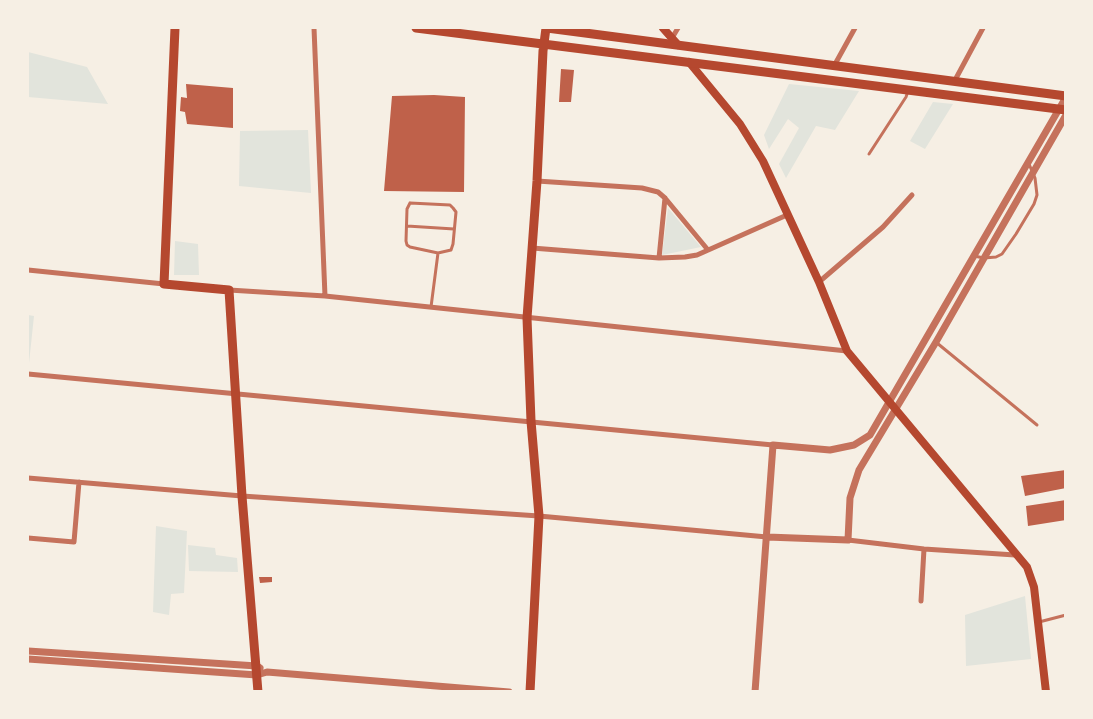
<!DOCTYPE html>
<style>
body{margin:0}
#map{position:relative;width:1093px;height:719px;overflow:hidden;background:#f6efe4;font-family:"Nunito Sans",sans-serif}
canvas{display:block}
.frame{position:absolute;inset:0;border:29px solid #f6efe4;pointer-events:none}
</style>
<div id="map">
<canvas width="1093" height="719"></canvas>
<div class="frame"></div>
</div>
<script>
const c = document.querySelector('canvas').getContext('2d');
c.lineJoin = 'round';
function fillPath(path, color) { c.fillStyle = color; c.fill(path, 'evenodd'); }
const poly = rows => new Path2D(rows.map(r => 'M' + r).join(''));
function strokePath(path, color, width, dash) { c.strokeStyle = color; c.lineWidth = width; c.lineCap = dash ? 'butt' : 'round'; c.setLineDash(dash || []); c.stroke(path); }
fillPath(poly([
 [28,52,87,67,108,104,28,97],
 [789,84,859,91,835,130,816,126,786,178,779,164,799,128,788,119,769,149,764,135],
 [933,102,953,104,925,149,910,141],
 [308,130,311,193,239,186,240,131],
 [668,208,701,247,662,255],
 [175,241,198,244,199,275,174,275],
 [28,315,34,316,29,363,28,363],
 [156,526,187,531,184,593,171,594,169,615,153,612],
 [188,545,215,548,216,555,237,558,238,572,189,571],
 [1025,596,1031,659,966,666,965,615]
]), '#e2e4dc');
fillPath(poly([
 [561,69,574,70,571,102,559,102],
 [186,84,233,88,233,128,187,124,185,112,180,111,181,97,187,98],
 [434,95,465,97,464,192,384,191,392,96],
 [1066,470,1066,488,1025,496,1021,476],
 [1066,500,1066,520,1028,526,1026,506],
 [259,577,272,577,272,582,260,583]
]), '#bf614a');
strokePath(poly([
 [869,154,906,97,908,91],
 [410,203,450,205,453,208,456,212,453,244,451,250,438,253,410,247,407,245,406,241,407,209,410,203],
 [407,226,454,229],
 [974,256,984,258,996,257,1002,254,1016,234,1034,204,1037,195,1035,178,1029,164],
 [431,307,438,253],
 [937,343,1037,425],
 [1039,622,1066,615]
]), '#c5725c', 3);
strokePath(poly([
 [314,28,325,296],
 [672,38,678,28],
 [834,66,855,28],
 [954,82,983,28],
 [537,181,642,188,658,192,665,198,708,250],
 [532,248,659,258,685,257,697,255,787,215],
 [659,258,665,198],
 [28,270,164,284],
 [819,282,883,227,912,195],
 [229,290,325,296,847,351],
 [28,374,773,445],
 [28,478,242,496,539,516,767,537],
 [28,538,74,542,79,482],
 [848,540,924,549,1015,555],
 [921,601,924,549]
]), '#c5725c', 5);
strokePath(poly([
 [767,537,848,540,850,498,859,470,936,342,1066,115],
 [28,651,257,666,260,668],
 [28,659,257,675,267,672,509,692],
 [755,692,773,445,830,450,854,445,870,435,1066,97]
]), '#c5725c', 7);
strokePath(poly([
 [663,28,678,45],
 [689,62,740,124,763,161,819,282,847,351,1027,567,1034,587,1046,692]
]), '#b5482f', 8);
strokePath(poly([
 [175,28,164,284,229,290,242,496,258,692],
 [416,28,1066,110],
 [547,28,1066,96],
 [530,692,539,516,531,421,527,318,537,181,543,51,546,28]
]), '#b5482f', 9);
</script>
